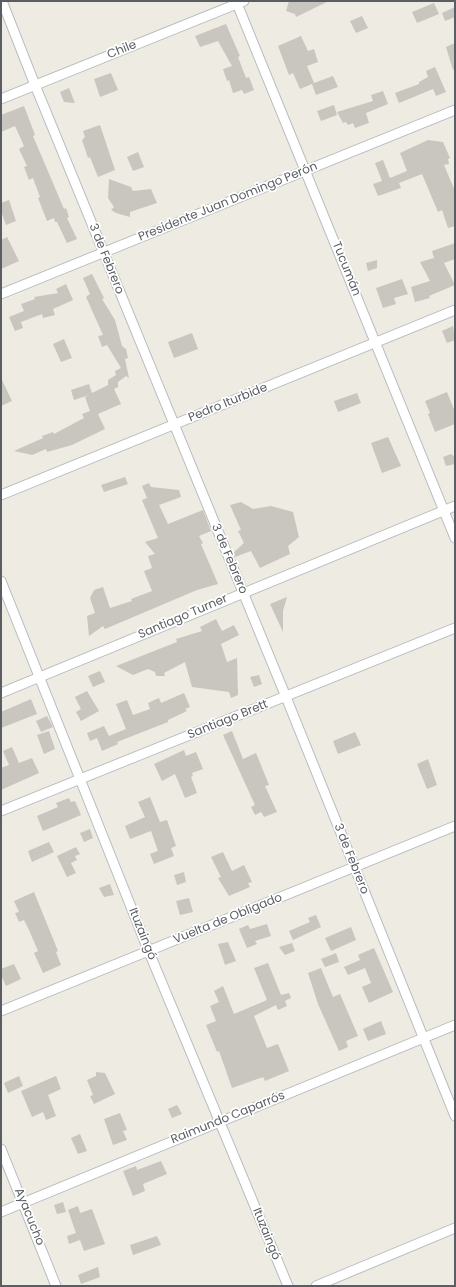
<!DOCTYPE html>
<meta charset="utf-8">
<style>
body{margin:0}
#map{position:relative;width:456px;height:1287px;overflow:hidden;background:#edebe2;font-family:Poppins,sans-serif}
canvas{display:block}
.frame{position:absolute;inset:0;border:2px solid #5a5e63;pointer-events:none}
</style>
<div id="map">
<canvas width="456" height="1287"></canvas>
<div class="frame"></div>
</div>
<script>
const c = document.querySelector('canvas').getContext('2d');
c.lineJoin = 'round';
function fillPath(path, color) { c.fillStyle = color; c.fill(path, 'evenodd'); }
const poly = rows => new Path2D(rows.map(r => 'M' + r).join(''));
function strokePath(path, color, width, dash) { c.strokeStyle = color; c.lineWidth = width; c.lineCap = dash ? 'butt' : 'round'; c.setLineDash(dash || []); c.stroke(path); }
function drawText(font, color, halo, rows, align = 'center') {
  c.font = font + ' Poppins,sans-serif'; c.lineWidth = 3.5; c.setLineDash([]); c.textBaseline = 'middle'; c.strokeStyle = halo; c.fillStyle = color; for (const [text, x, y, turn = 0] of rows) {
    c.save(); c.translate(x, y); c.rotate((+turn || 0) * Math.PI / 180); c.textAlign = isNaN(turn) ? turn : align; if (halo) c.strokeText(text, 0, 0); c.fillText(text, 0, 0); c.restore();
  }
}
fillPath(poly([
 [289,1,329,1,296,17,295,14,286,11],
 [434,3,439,14,417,23,412,12],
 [455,7,455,17,445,21,442,13],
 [362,16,368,28,356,33,350,21],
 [226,24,240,56,238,57,246,78,249,77,254,90,244,94,242,90,233,93,229,80,227,81,223,69,232,66,218,41,200,47,195,36],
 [301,36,308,51,314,49,318,62,307,66,314,83,333,76,338,87,316,95,312,84,300,89,293,73,289,75,278,46],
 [455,43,455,69,453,70,446,47],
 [435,67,446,92,436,96,433,89,399,103,395,93,419,84,419,82,428,77,426,71],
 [111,73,118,90,100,97,94,79],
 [69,88,75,103,64,102,60,92],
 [383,91,388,104,366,113,369,123,355,128,353,123,348,125,346,122,343,123,337,112,373,101,371,95],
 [334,105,337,115,321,121,317,111],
 [24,106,35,135,33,136,64,209,66,208,69,217,67,218,77,239,67,243,57,222,55,222,54,218,47,221,38,198,40,197,33,178,29,180,24,167,27,166,19,149,24,146,15,126,1,132,1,115],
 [100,125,115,170,98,177,90,157,88,158,82,140,85,137,83,131],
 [428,140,443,142,450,158,448,159,449,164,444,165,455,191,455,226,448,228,442,210,438,212,422,174,399,183,401,188,378,196,373,184,382,181,375,163,383,160,390,178,407,171,400,153],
 [138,152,144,167,133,171,127,157],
 [109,179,131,187,133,191,151,189,157,203,130,212,130,217,116,213,111,210,114,207,108,198],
 [9,200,16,221,6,225,1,211,1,203],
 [7,237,19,261,1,269,1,240],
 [455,243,455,259,444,263,455,285,429,296,430,298,415,302,411,287,430,281,420,262,434,258,432,251],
 [377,260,377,268,368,271,366,263],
 [92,274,104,298,102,299,115,320,122,346,126,349,128,358,125,359,129,378,126,376,118,382,118,387,114,389,121,404,98,414,105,429,72,445,47,452,46,449,32,455,14,451,43,438,42,436,53,432,54,434,84,418,82,414,90,411,85,397,89,395,74,400,71,390,89,384,92,393,108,385,108,380,116,375,115,371,121,368,107,345,102,347,98,336,103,335,86,297,90,294,83,278],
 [402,279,408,294,394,298,396,304,383,308,376,288],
 [66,284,73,300,53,309,55,315,43,318,42,314,21,322,23,328,15,331,9,317,24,311,21,304,35,299,34,297,58,293,56,289],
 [453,326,455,340,447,343,442,331],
 [192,333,198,349,174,358,168,342],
 [64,339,72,358,61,362,53,344],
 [1,378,12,401,1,406],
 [447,392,455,412,455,424,435,432,428,414,430,413,425,401],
 [357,393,361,403,338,412,334,401],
 [388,437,401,466,382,473,371,443],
 [451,454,455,457,455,464,446,466,443,457],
 [125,477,128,484,104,492,101,485],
 [149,483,151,487,179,490,181,497,159,505,168,524,203,510,211,531,199,536,203,543,201,544,218,584,197,590,105,629,103,626,89,636,87,616,95,613,90,598,94,590,103,587,110,608,132,601,131,599,152,591,144,571,152,568,148,556,155,554,145,542,158,538,142,500,147,498,142,486],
 [241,502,253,509,271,506,293,512,299,537,288,546,290,554,260,568,251,551,235,557,233,553,244,543,238,531,241,530,230,505],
 [287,597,283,611,283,632,270,604],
 [216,619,222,631,234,625,239,635,221,644,227,662,237,658,238,695,231,698,229,692,192,687,185,662,164,673,165,676,156,676,155,672,148,669,133,675,116,666,177,642,176,639,202,631,200,627],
 [100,671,105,682,93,687,88,676],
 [259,675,262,684,254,687,250,677],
 [87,691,99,711,81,721,76,712,81,709,75,697],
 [184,693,190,707,185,709,187,711,168,720,168,722,117,742,118,744,102,751,97,738,90,741,87,733,104,726,109,736,126,729,116,704,127,700,133,715,150,709,148,703,159,698,161,703],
 [31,699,37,714,1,728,1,712],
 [47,716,53,727,41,732,36,721],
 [49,731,55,749,44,754,37,735],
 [232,731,243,759,256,753,269,785,265,786,277,812,264,817,261,812,255,815,251,807,255,805,223,735],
 [355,732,361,745,338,754,333,741],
 [12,747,19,763,32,758,39,773,1,790,1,768,9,765,3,751],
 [184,750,186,756,196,752,203,769,192,773,193,776,191,777,197,793,185,798,175,774,162,781,154,764],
 [428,759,437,785,427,789,417,764],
 [150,797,160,822,167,820,176,846,171,848,174,856,154,864,150,854,158,851,151,831,130,839,125,826,145,817,138,802],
 [69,798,71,802,75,801,81,815,43,831,37,816,58,807,56,803],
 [90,829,93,838,84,842,80,833],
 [49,842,54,852,32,862,28,851],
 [76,847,80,854,75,856,77,860,71,863,76,873,67,877,57,856],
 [223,852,232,871,244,865,252,882,248,883,250,887,229,896,218,878,221,877,211,857],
 [184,872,186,882,177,885,174,875],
 [110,884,114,895,104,897,99,888],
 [34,892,58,951,56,952,61,965,43,973,34,953,38,951,29,930,24,920,19,922,15,913,19,912,14,901],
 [189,898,193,912,180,915,176,901],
 [316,915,321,927,293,940,289,931,310,922,308,918],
 [267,924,271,936,255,941,257,944,247,948,239,929,248,925,250,929],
 [351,927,356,940,331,951,325,938],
 [228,942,236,961,225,965,218,944],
 [292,943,295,951,285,955,279,947],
 [374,948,393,992,369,1003,362,987,371,983,365,968,348,975,344,967,360,960,358,955],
 [336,953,339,962,325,967,321,959],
 [268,963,281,995,289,993,291,998,285,1001,287,1006,278,1010,276,1005,254,1016,267,1048,278,1044,289,1071,265,1081,263,1077,232,1088,219,1051,217,1052,206,1025,216,1021,210,1006,219,1002,214,991,223,986,234,1014,267,1000,254,968],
 [14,964,21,979,6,986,1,975,1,969],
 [321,968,333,997,340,994,358,1036,346,1041,348,1047,339,1051,318,1004,308,973],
 [381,1021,386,1034,368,1041,363,1029],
 [96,1072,105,1073,115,1094,94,1104,90,1096,93,1095,87,1080,96,1076],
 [19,1076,23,1086,8,1093,4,1083],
 [56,1076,61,1089,48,1095,56,1116,46,1120,43,1112,32,1117,21,1091],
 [177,1105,182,1114,172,1118,168,1109],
 [120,1113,127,1130,123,1131,127,1140,113,1145,104,1119],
 [80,1134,87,1151,78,1154,71,1138],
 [161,1161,167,1174,143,1184,145,1191,133,1196,123,1171,136,1166,137,1170],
 [63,1202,66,1212,57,1214,54,1205],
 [78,1206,80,1213,92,1209,105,1244,84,1251,80,1240,69,1244,67,1236,76,1233,68,1210],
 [157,1236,161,1245,133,1255,130,1245],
 [98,1267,100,1277,81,1284,78,1275]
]), '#c8c6bf');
const minor = poly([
 [2,1,35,85,286,697,455,1116],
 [236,1,455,538],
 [1,99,244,1],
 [1,294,455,110],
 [1,495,455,310],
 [1,581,149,952,288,1286],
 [1,693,455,506],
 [1,811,455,628],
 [1,1011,455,826],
 [1,1149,56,1286],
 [1,1212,455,1025],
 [316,1286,455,1228]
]);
strokePath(minor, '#b7babf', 11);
strokePath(minor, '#fff', 9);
drawText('12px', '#5a5e63', '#fff', [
 ["Chile",122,50,-22],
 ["Presidente Juan Domingo Perón",228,202,-22],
 ["3 de Febrero",106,259,68],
 ["Tucumán",346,269,68],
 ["Pedro Iturbide",228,403,-22],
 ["3 de Febrero",229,559,67],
 ["Santiago Turner",183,617,-23],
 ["Santiago Brett",228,720,-22],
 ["3 de Febrero",351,859,68],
 ["Vuelta de Obligado",228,919,-22],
 ["Ituzaingó",142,934,68],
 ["Raimundo Caparrós",228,1118,-22],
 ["Ayacucho",29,1217,68],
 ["Ituzaingó",266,1234,68]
]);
</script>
